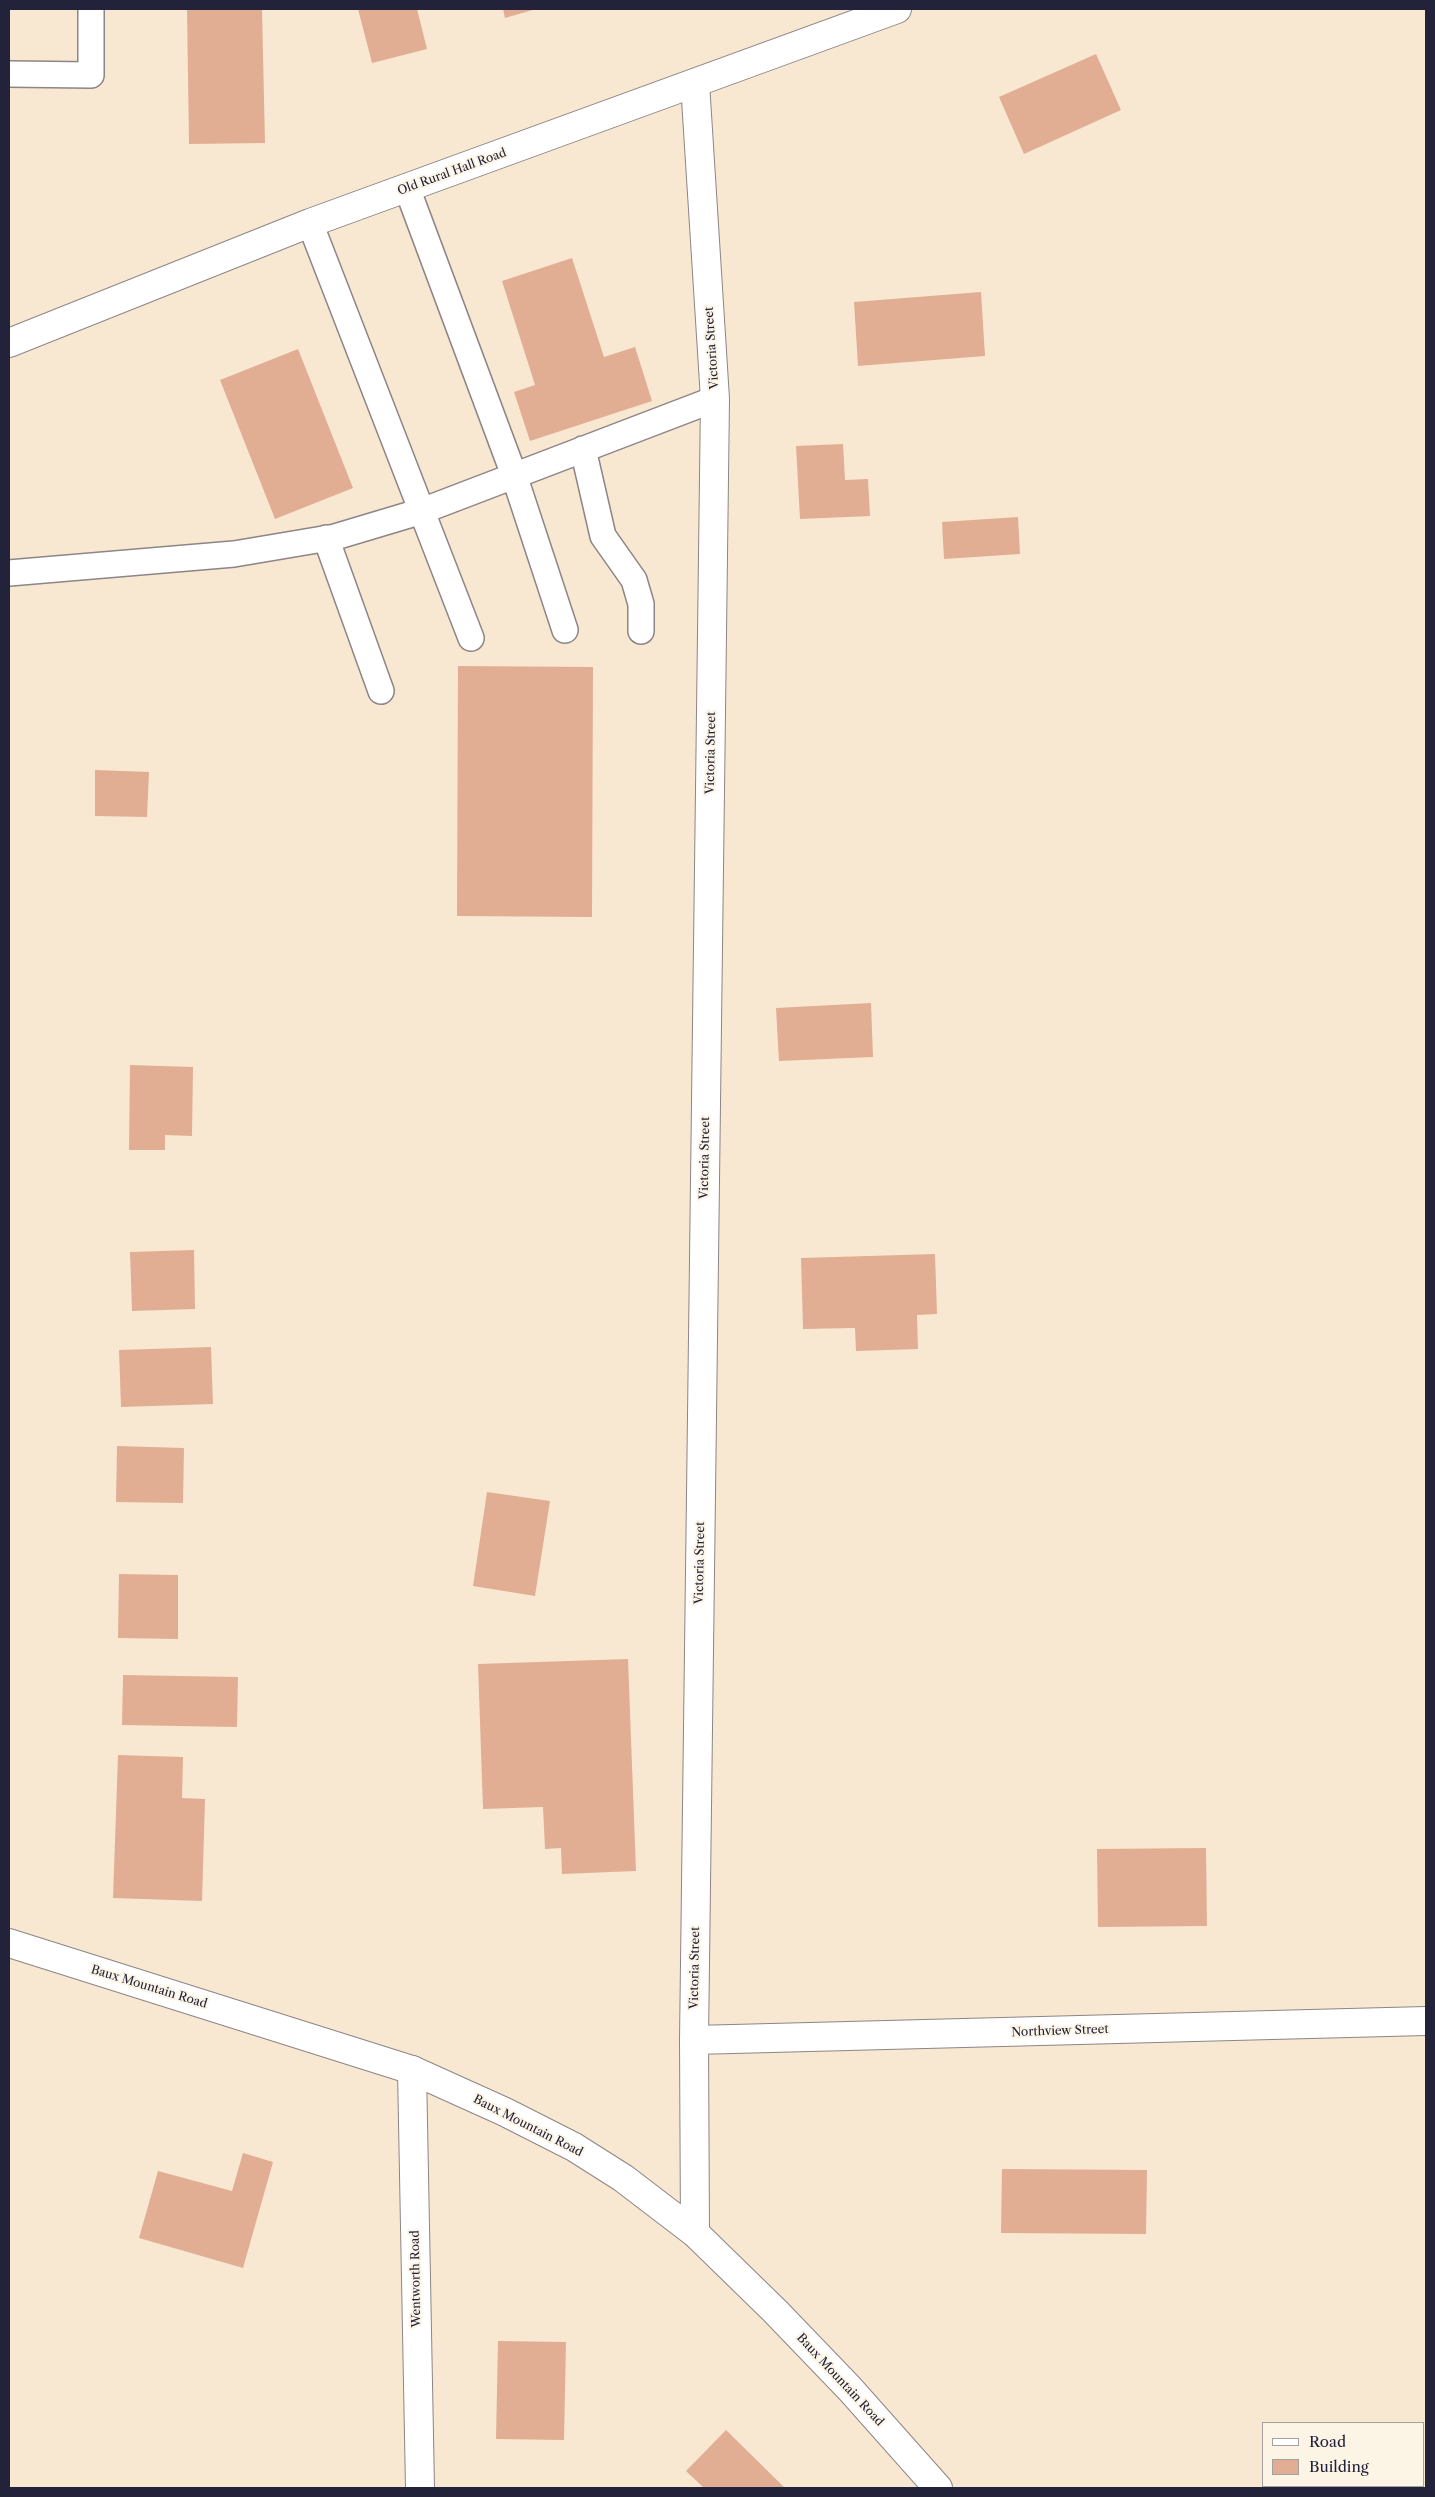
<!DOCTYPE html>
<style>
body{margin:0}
#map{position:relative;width:1435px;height:2497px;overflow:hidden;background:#f8e8d1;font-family:"Libre Caslon Text",serif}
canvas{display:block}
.frame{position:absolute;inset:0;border:10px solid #22223b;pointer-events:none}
.legend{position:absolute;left:1262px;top:2422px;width:162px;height:65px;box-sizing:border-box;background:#fcf5e5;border:1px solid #a5a1a1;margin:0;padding:6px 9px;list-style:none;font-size:15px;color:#22223b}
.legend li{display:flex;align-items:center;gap:10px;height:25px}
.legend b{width:25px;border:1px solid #a5a1a1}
</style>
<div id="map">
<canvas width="1435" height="2497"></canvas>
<div class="frame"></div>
<ul class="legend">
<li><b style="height:6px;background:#fff"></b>Road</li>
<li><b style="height:14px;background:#e1ae94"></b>Building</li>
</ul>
</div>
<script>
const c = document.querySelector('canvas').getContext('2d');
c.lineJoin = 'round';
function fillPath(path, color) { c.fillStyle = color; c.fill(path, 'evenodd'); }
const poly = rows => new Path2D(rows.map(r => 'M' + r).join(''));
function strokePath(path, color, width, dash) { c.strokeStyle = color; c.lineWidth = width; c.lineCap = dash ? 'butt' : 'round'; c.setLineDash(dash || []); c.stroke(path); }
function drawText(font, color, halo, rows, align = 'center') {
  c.font = font + ' "Libre Caslon Text",serif'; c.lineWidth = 4; c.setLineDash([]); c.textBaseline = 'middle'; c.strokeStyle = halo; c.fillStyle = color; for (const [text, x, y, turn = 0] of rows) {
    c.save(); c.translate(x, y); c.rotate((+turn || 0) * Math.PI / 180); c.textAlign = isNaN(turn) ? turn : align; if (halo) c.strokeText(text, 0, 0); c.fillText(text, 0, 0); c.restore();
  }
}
fillPath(poly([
 [187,9,262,9,265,143,189,144],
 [358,9,417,9,427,49,372,63],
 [503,9,536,9,505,18],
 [1096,54,1121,110,1024,154,999,97],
 [572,258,604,357,635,347,652,401,530,441,514,392,535,385,502,281],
 [981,292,985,356,858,366,854,302],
 [298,349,353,488,275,519,220,380],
 [843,444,845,480,868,479,870,516,800,519,796,446],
 [1018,517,1020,554,944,559,942,522],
 [458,666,593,667,592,917,457,916],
 [95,770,149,772,147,817,95,816],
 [871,1003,873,1057,779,1061,776,1008],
 [130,1065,193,1067,192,1136,165,1135,165,1150,129,1150],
 [194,1250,195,1309,132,1311,130,1252],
 [935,1254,937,1314,917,1315,918,1349,856,1351,855,1328,803,1329,801,1258],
 [211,1347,213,1404,121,1407,119,1350],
 [117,1446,184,1448,183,1503,116,1502],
 [487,1492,550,1501,535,1596,473,1586],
 [119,1574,178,1575,178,1639,118,1638],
 [628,1659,636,1871,562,1874,561,1848,545,1849,543,1807,483,1809,478,1664],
 [123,1675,238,1677,237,1727,122,1725],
 [118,1755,183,1757,182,1798,205,1799,202,1901,113,1898],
 [1206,1848,1207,1926,1098,1927,1097,1849],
 [243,2153,273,2162,243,2268,139,2238,158,2171,232,2191],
 [1002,2169,1147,2170,1146,2234,1001,2233],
 [498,2341,566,2342,564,2440,496,2439],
 [726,2430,785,2488,704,2488,686,2471]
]), '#e1ae94');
const service = poly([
 [9,74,91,75,91,9],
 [407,188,514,475,565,630],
 [310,223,471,638],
 [583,449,603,536,634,580,641,604,641,631],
 [326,538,381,691],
 [9,573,234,554,335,537,422,511,715,399]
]);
const minor = poly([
 [694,2040,1426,2021],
 [412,2070,420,2488],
 [695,2233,694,2040,715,399,695,83]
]);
const secondary = poly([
 [9,343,310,223,897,9],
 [9,1943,412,2070,505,2112,574,2147,623,2178,695,2233,775,2311,850,2389,938,2488]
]);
strokePath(service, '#8d8586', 28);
strokePath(minor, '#8d8586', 30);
strokePath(secondary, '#8d8586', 30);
strokePath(service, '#fff', 25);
strokePath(minor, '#fff', 28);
strokePath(secondary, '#fff', 28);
drawText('12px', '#22223b', '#fcf5e5', [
 ["Old Rural Hall Road",452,172,-20],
 ["Victoria Street",712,348,-94],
 ["Victoria Street",711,753,-89],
 ["Victoria Street",705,1158,-89],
 ["Victoria Street",700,1563,-89],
 ["Victoria Street",695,1968,-89],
 ["Baux Mountain Road",149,1987,17],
 ["Northview Street",1060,2031,-2],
 ["Baux Mountain Road",528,2126,27],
 ["Wentworth Road",416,2279,-91],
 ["Baux Mountain Road",840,2380,47]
]);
</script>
